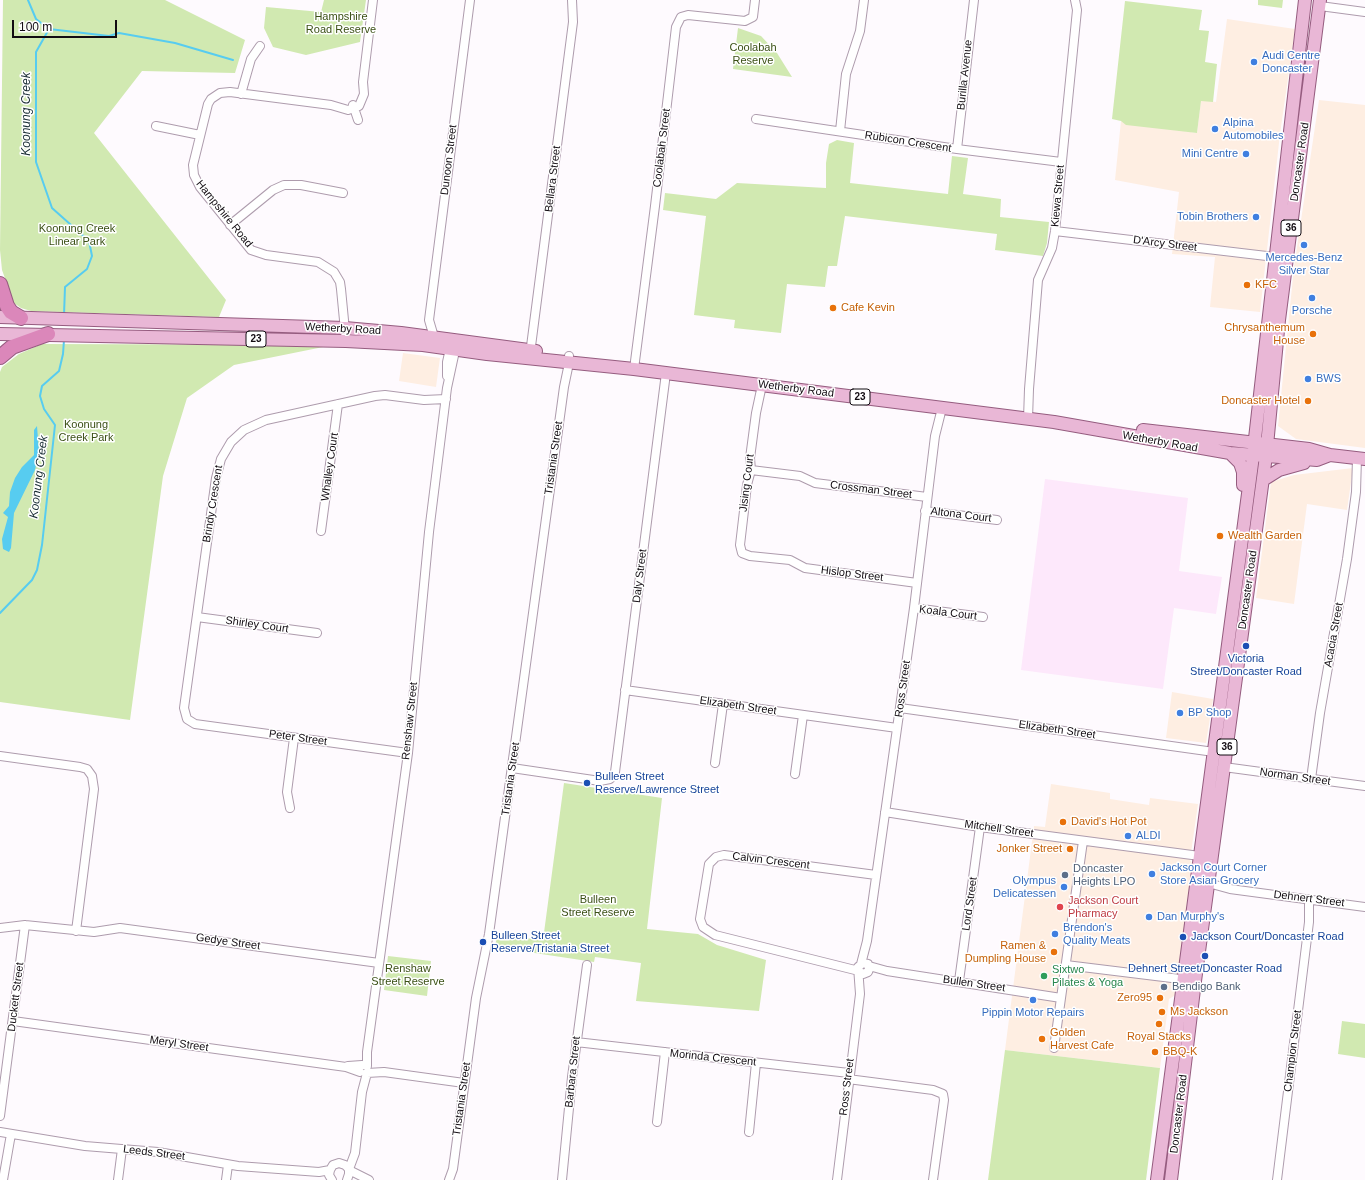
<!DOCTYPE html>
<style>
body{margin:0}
#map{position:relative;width:1365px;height:1180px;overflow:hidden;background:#fefafe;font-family:Helvetica,sans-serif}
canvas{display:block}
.scale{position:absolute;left:12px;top:20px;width:105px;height:18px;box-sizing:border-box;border:2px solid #120c12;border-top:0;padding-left:5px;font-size:12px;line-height:14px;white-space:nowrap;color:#120c12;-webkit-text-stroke:3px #fff;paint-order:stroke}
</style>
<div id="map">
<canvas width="1365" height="1180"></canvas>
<div class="scale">100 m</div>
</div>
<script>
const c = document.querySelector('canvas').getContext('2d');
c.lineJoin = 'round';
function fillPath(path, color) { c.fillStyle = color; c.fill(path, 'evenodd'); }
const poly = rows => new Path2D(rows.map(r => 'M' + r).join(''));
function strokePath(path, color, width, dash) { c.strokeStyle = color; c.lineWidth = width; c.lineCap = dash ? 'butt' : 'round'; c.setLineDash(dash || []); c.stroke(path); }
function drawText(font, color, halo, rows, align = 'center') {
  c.font = font + ' Helvetica,sans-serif'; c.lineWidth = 3; c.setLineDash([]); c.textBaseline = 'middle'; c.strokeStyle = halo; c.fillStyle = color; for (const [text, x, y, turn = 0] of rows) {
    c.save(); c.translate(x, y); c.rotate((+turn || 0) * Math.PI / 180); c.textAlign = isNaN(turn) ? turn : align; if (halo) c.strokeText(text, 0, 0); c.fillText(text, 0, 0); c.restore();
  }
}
fillPath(poly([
 [1227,19,1295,29,1280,134,1260,312,1210,307,1215,257,1172,254,1179,192,1115,180,1121,121,1197,133,1201,100,1216,102],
 [1319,100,1365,105,1365,448,1296,439,1278,426,1294,267],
 [403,353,440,358,436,387,399,381],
 [1353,468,1347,510,1307,504,1294,604,1256,598,1271,482,1294,475],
 [1172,692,1213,699,1206,743,1166,738],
 [1051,784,1110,793,1110,799,1149,805,1150,798,1198,804,1190,860,1193,865,1177,994,1169,999,1160,1068,1005,1050,1034,826,1045,827]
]), '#feeee2');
fillPath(poly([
 [1045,479,1188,498,1179,571,1222,577,1216,614,1174,608,1163,689,1021,670]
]), '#fde8fb');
fillPath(poly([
 [3,0,165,0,245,40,235,73,142,71,94,133,226,300,219,317,31,311,21,308,14,303,2,270,0,250],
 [324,0,366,0,360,42,306,55,273,47,264,28,266,7,321,12],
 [1258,0,1283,0,1282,8,1258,5],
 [1125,1,1202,10,1199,30,1209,31,1205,62,1217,64,1213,102,1201,101,1197,133,1126,125,1121,121,1112,119],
 [738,28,761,36,777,53,792,77,733,69],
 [837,140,854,143,850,183,948,194,952,156,968,158,963,194,1001,199,1000,217,1049,222,1047,243,1043,256,995,250,997,234,845,216,837,266,828,266,825,287,787,284,781,333,734,328,735,320,694,315,706,216,663,210,665,193,716,199,737,183,826,188,826,163,829,144],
 [42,344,333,345,234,365,187,398,163,476,130,720,0,702,0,372,2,367,19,354],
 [564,783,662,798,647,929,698,934,717,945,766,960,759,1011,636,1001,641,963,595,957,594,962,495,947,497,935,543,940],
 [388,956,431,961,427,996,384,990],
 [1342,1021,1365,1024,1365,1058,1338,1054],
 [1005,1050,1160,1068,1146,1180,988,1180]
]), '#d1e9b1');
fillPath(poly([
 [37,426,39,452,35,470,14,513,11,548,9,552,3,549,2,539,8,517,3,513,9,506,10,492,15,478,22,467,34,455,34,430]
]), '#57ccf0');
strokePath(poly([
 [28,0,36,19,49,29,36,52,36,162,52,208,89,241,92,256,87,269,65,287,64,315],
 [49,29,109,36,119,33,175,43,233,60],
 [0,613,32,580,37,570,42,545,55,425,44,409,40,396,42,386,59,371,63,354,64,340]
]), '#57ccf0', 2);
const street = poly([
 [1320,6,1365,12],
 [241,94,251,59,260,46],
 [353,105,358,120],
 [756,119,957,149,1061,162],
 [156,126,200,135],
 [840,131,846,74,860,31,864,0],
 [957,149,974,0],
 [230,225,273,190,284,185,301,185,343,193],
 [1055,231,1275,257],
 [434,337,429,320,470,0],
 [346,341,341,289,340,282,334,272,318,262,266,255,251,250,200,187,194,175,193,165,208,104,211,99,220,93,230,92,331,105,348,110,359,106,364,94,363,82,373,0],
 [530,354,573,22,572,0],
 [634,369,655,206,676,27,681,17,688,15,745,21,753,17,755,0],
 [447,376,447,362,451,344],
 [762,385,756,413,750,458,751,470,747,485,740,545,742,553,750,556,790,560,805,568,917,583],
 [1028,419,1029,389,1038,280,1052,248,1055,231,1077,10,1075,0],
 [751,470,800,476,815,483,927,497],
 [925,511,997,520],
 [321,531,338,404],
 [914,608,983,617],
 [197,617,317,633],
 [625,690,897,728],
 [900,708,1214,752],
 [408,753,195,724,187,719,184,708,216,478,221,459,231,442,244,430,266,420,375,396,385,395,424,400,446,399],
 [0,756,80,767,87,769,92,776,94,789,76,931],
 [715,763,723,704],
 [1224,767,1365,786],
 [512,768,600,781,610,779,615,772,666,373],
 [795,774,803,715],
 [1311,779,1320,713,1347,559,1356,492,1357,458],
 [290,808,287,792,294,738],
 [885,812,980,827,1192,855,1199,856,1203,852],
 [1208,883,1230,889,1365,907],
 [0,928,25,925,94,932,120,928,379,963],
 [861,964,867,941,914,608,935,436,942,408],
 [1066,965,1188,980],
 [869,966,887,971,1061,998],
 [859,971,715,935,703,927,700,919,709,864,716,857,724,855,876,875],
 [959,981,980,827],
 [13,1021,346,1067,360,1072],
 [576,1042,849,1073],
 [1054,1048,1083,841],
 [348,1066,362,1065],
 [367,1066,367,1052,408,753,429,532,447,388,455,351,454,345],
 [367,1073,384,1072,464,1083],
 [848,1079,933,1090,943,1094,944,1100,933,1180],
 [0,1116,25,925],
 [657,1122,665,1052],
 [0,1132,85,1146,158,1152,238,1166,319,1172,330,1170],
 [749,1132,756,1063],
 [349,1169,355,1153,362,1092,367,1073],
 [349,1170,369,1180],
 [3,1180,11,1134],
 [118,1180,122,1149],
 [226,1180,228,1165],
 [332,1180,329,1175,330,1170,333,1165,339,1163,345,1165,349,1169,349,1174,347,1180],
 [449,1180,453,1169,476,998,489,934,564,387,569,363,569,356],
 [562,1180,572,1077,587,965],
 [837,1180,860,994,858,967,863,963,868,964,869,969,868,972,863,974,860,972],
 [1277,1180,1309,922,1309,899]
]);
const primary = poly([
 [0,317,345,328,401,333,536,351],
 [0,334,346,341,423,345,487,354,634,369,1054,422,1230,453,1317,460,1330,455],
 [1143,430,1309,449,1330,455,1365,459],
 [1230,453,1240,463,1243,472,1243,485],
 [1263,480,1279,470,1304,463],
 [1157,1180,1253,456,1305,0],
 [1171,1180,1195,981,1266,456,1279,320,1320,0]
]);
const highway = poly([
 [0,284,7,306,11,312,21,318],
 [0,357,12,347,48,334]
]);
strokePath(street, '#ae9cad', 10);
strokePath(primary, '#955c7f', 14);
strokePath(highway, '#955c7f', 16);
strokePath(street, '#fff', 8);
strokePath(primary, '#e9b7d6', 12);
strokePath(highway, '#db87ba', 14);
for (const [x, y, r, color] of [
 [1254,62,4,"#3f7fe0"],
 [1215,129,4,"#3f7fe0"],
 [1246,154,4,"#3f7fe0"],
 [1256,217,4,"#3f7fe0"],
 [1304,245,4,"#3f7fe0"],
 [1247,285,4,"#e8710a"],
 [1312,298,4,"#3f7fe0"],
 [833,308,4,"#e8710a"],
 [1313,334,4,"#e8710a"],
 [1308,379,4,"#3f7fe0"],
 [1308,401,4,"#e8710a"],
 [1220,536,4,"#e8710a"],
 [1246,646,4,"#1a4fb4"],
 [1180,713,4,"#3f7fe0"],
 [587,783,4,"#1a4fb4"],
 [1063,822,4,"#e8710a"],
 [1128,836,4,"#3f7fe0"],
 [1070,849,4,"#e8710a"],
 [1152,874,4,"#3f7fe0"],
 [1065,875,4,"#5c6f8a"],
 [1064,887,4,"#3f7fe0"],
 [1060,907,4,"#e0444e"],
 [1149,917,4,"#3f7fe0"],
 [1055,934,4,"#3f7fe0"],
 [1183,937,4,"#1a4fb4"],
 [483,942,4,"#1a4fb4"],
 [1054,952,4,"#e8710a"],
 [1205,956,4,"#1a4fb4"],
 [1044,976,4,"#2e9e5b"],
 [1164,987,4,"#5c6f8a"],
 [1160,998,4,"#e8710a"],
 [1033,1000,4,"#3f7fe0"],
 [1162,1012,4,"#e8710a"],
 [1159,1024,4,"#e8710a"],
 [1042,1039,4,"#e8710a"],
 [1155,1052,4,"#e8710a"]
]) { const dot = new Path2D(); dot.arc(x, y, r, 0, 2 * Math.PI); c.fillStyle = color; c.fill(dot); strokePath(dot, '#fff', 1.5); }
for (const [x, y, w] of [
 [1291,228,20],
 [256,339,20],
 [860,397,20],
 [1227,747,20]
]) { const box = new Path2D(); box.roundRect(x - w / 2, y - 8, w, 16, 3); c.fillStyle = '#fff'; c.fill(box); strokePath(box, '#120c12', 1); }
drawText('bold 10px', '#120c12', null, [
 ["36",1291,228],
 ["23",256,339],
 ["23",860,397],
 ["36",1227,747]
]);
drawText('11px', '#3a4f14', '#fff', [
 ["Hampshire",341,17],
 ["Road Reserve",341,30],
 ["Coolabah",753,48],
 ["Reserve",753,61],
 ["Koonung Creek",77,229],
 ["Linear Park",77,242],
 ["Koonung",86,425],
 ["Creek Park",86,438],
 ["Bulleen",598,900],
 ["Street Reserve",598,913],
 ["Renshaw",408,969],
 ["Street Reserve",408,982]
]);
drawText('11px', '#366cbe', '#fff', [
 ["Audi Centre",1262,56],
 ["Doncaster",1262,69],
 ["Alpina",1223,123],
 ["Automobiles",1223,136],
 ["Mini Centre",1238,154,"right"],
 ["Tobin Brothers",1248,217,"right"],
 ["Mercedes-Benz",1304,258,"center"],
 ["Silver Star",1304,271,"center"],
 ["Porsche",1312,311,"center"],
 ["BWS",1316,379],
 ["BP Shop",1188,713],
 ["ALDI",1136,836],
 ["Jackson Court Corner",1160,868],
 ["Store Asian Grocery",1160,881],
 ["Olympus",1056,881,"right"],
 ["Delicatessen",1056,894,"right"],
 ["Dan Murphy's",1157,917],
 ["Brendon's",1063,928],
 ["Quality Meats",1063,941],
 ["Pippin Motor Repairs",1033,1013,"center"]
], 'left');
drawText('11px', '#120c12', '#fff', [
 ["Burilla Avenue",965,75,-84],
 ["Rubicon Crescent",908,142,9],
 ["Coolabah Street",662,148,-83],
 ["Dunoon Street",449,160,-83],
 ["Doncaster Road",1300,162,-82],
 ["Bellara Street",553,179,-83],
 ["Kiewa Street",1058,196,-85],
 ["Hampshire Road",224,214,51],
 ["D'Arcy Street",1165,244,7],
 ["Wetherby Road",343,329,3],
 ["Wetherby Road",796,389,7],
 ["Wetherby Road",1160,442,10],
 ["Tristania Street",554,458,-82],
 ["Whalley Court",330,467,-82],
 ["Jising Court",747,483,-83],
 ["Crossman Street",871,490,7],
 ["Brindy Crescent",213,504,-81],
 ["Altona Court",961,515,7],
 ["Hislop Street",852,574,7],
 ["Daly Street",640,576,-83],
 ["Doncaster Road",1248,590,-82],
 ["Koala Court",948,613,7],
 ["Shirley Court",257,625,8],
 ["Acacia Street",1334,635,-80],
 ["Ross Street",903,689,-82],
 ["Elizabeth Street",738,706,8],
 ["Renshaw Street",410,721,-84],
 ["Elizabeth Street",1057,730,8],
 ["Peter Street",298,738,8],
 ["Norman Street",1295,777,8],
 ["Tristania Street",511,779,-82],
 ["Mitchell Street",999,829,8],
 ["Calvin Crescent",771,861,7],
 ["Dehnert Street",1309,899,7],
 ["Lord Street",970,904,-82],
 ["Gedye Street",228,942,8],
 ["Bullen Street",974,984,8],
 ["Duckett Street",16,997,-83],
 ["Meryl Street",179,1044,8],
 ["Champion Street",1293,1051,-83],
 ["Morinda Crescent",713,1058,6],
 ["Barbara Street",573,1072,-84],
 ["Ross Street",847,1087,-83],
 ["Tristania Street",462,1099,-82],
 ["Doncaster Road",1179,1114,-83],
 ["Leeds Street",154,1153,7]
]);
drawText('11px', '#c56008', '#fff', [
 ["KFC",1255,285],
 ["Cafe Kevin",841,308],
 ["Chrysanthemum",1305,328,"right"],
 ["House",1305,341,"right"],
 ["Doncaster Hotel",1300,401,"right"],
 ["Wealth Garden",1228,536],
 ["David's Hot Pot",1071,822],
 ["Jonker Street",1062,849,"right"],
 ["Ramen &",1046,946,"right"],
 ["Dumpling House",1046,959,"right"],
 ["Zero95",1152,998,"right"],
 ["Ms Jackson",1170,1012],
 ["Golden",1050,1033],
 ["Harvest Cafe",1050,1046],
 ["Royal Stacks",1159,1037,"center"],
 ["BBQ-K",1163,1052]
], 'left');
drawText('11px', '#164399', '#fff', [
 ["Victoria",1246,659,"center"],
 ["Street/Doncaster Road",1246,672,"center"],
 ["Bulleen Street",595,777],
 ["Reserve/Lawrence Street",595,790],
 ["Bulleen Street",491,936],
 ["Reserve/Tristania Street",491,949],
 ["Jackson Court/Doncaster Road",1191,937],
 ["Dehnert Street/Doncaster Road",1205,969,"center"]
], 'left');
drawText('11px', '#4e5e75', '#fff', [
 ["Doncaster",1073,869],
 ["Heights LPO",1073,882],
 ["Bendigo Bank",1172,987]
], 'left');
drawText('11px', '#be3a42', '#fff', [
 ["Jackson Court",1068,901],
 ["Pharmacy",1068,914]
], 'left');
drawText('11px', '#27864d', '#fff', [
 ["Sixtwo",1052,970],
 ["Pilates & Yoga",1052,983]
], 'left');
drawText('italic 12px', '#182c33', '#fff', [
 ["Koonung Creek",27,114,-90],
 ["Koonung Creek",39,477,-83]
]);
</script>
